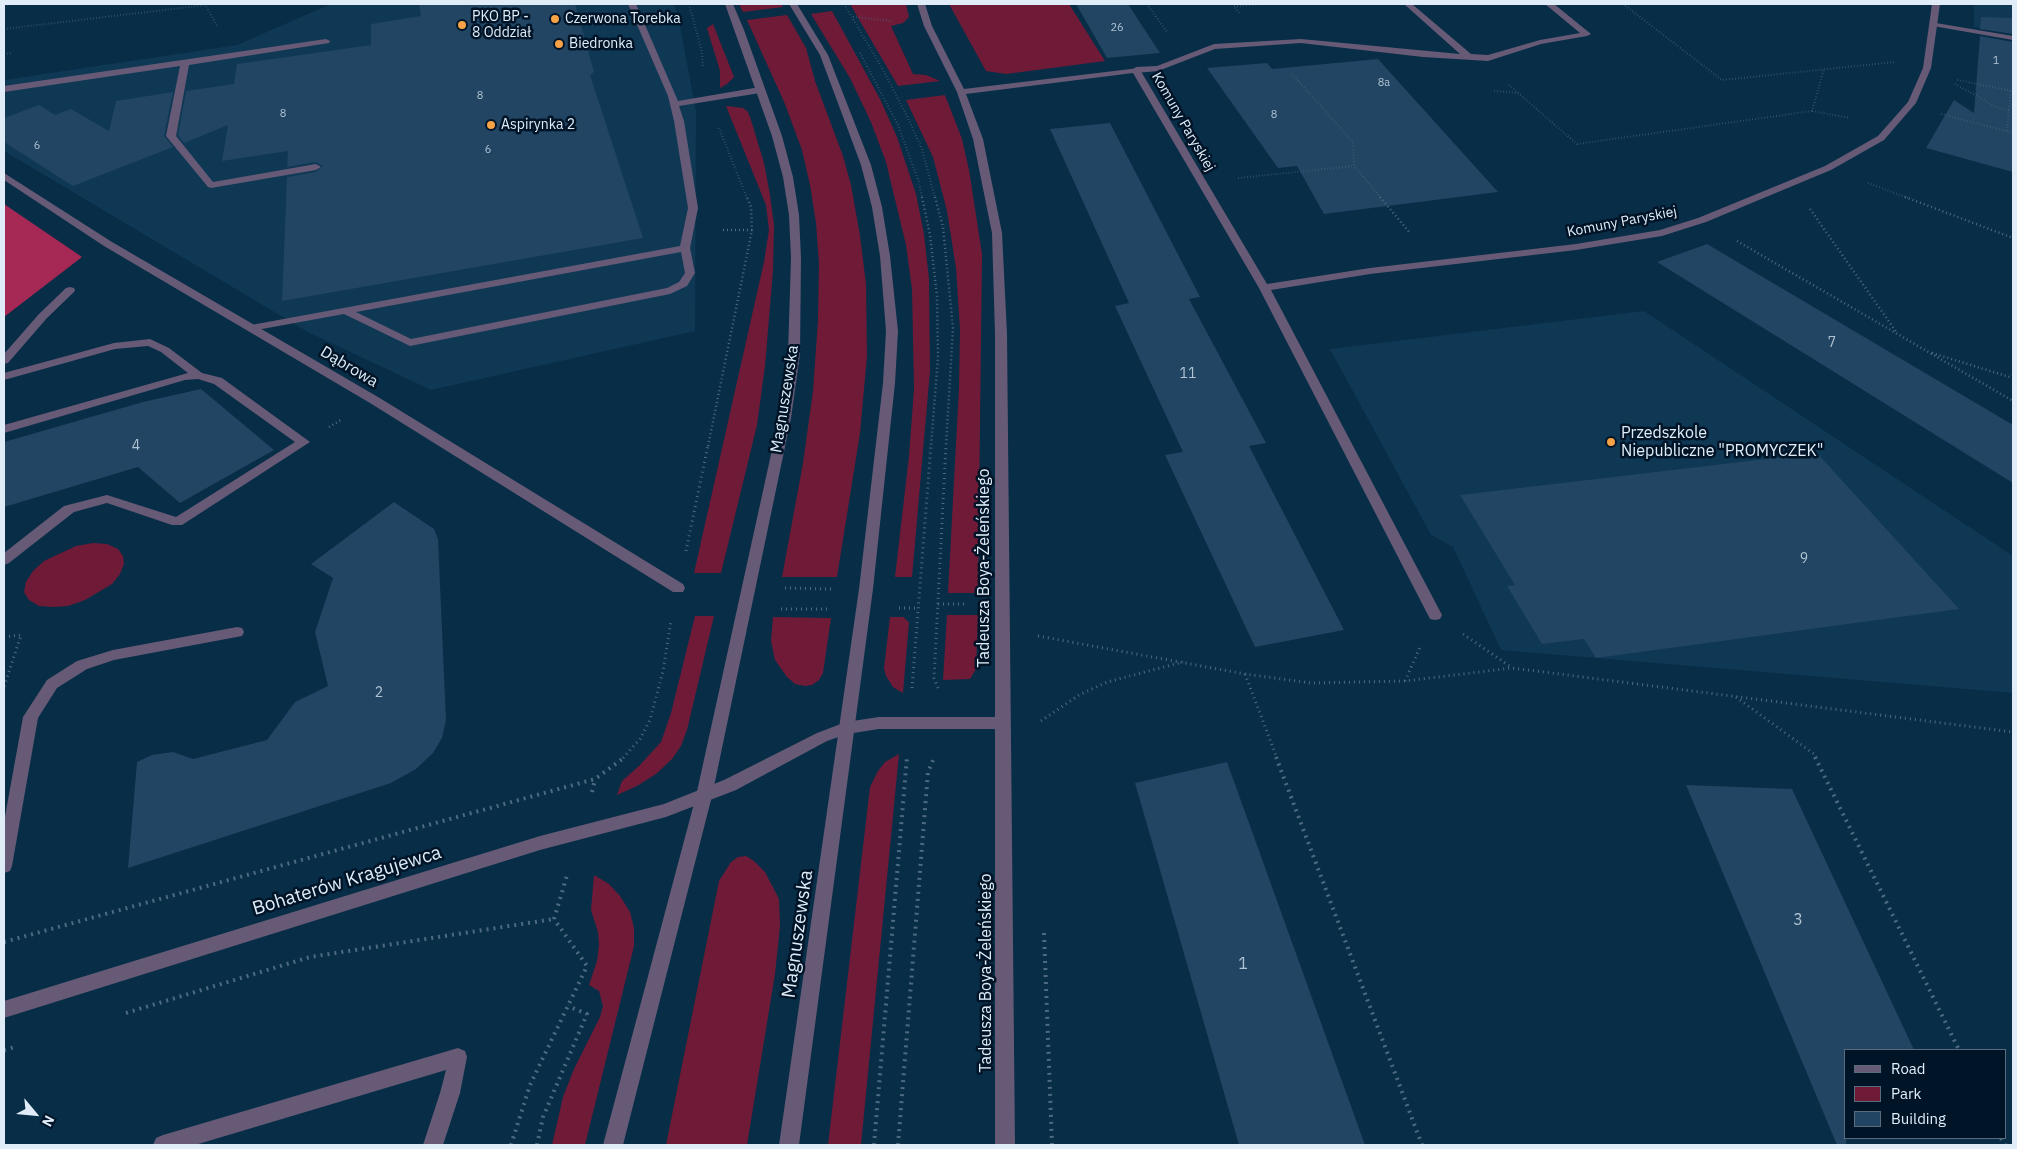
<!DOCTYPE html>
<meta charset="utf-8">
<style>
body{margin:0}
#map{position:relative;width:2017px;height:1149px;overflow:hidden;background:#082d47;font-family:"IBM Plex Sans",sans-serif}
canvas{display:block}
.frame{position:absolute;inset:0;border:5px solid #e0edf9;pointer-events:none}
.legend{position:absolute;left:1844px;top:1049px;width:162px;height:90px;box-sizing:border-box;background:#001428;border:1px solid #5a6b7c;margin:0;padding:6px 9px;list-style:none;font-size:15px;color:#e0edf9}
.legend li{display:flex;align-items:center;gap:10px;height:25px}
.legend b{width:25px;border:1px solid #5a6b7c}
.north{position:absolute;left:10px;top:1089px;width:50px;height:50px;-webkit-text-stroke:4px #001428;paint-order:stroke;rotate:118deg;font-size:14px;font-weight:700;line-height:20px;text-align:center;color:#e0edf9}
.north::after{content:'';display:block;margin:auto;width:18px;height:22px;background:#e0edf9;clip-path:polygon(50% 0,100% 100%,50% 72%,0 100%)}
</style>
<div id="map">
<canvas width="2017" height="1149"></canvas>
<div class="frame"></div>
<ul class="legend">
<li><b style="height:6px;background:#665a76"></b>Road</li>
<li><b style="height:14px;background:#6f1b37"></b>Park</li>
<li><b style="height:14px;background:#214562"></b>Building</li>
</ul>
<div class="north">N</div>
</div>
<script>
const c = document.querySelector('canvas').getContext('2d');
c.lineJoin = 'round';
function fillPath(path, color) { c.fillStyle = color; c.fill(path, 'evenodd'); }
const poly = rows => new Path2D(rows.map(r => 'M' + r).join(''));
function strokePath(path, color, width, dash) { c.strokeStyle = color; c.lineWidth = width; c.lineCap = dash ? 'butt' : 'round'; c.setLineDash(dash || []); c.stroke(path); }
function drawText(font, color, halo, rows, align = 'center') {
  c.font = font + ' "IBM Plex Sans",sans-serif'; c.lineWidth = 5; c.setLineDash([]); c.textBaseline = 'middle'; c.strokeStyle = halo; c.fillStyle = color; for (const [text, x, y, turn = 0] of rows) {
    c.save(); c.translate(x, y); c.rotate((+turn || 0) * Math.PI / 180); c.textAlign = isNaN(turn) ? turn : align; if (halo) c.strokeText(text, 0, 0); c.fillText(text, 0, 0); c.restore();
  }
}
fillPath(poly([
 [331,4,674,4,679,20,696,111,695,331,431,390,308,332,4,151,4,80,237,45],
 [1974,4,2013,4,2013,33,1974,27],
 [1644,311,2013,556,2013,693,1501,650,1453,547,1431,535,1330,349]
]), '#0f3855');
fillPath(poly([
 [739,4,781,4,783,7,743,12],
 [850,4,906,4,909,17,903,23,891,26,913,74,926,75,940,81,898,86],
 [949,4,1069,4,1105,61,1006,74,986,71],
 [832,11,880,99,897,137,916,194,924,234,929,279,930,371,912,577,895,577,909,456,914,389,912,289,906,245,886,162,871,122,850,78,811,14],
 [787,15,806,48,815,81,843,156,851,185,860,236,866,284,867,356,860,433,837,577,782,577,803,463,813,391,818,320,819,263,816,223,810,185,802,150,785,104,747,20],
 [713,24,734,77,727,84,720,88,720,71,707,28],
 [945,95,962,139,969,170,982,254,978,593,948,593,959,388,960,329,956,268,947,211,933,157,906,100],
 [726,106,743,108,748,112,751,120,764,163,770,195,774,225,773,270,765,366,757,425,721,573,694,573,764,262,769,230,766,205],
 [93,543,107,544,118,549,123,556,124,564,120,574,112,584,85,600,68,606,53,607,39,606,29,600,24,592,26,582,33,571,44,561,76,546],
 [947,615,978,615,976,669,970,679,943,680],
 [695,616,714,616,687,730,681,746,672,759,656,774,637,786,617,795,622,781,640,765,661,742,671,713],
 [773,617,831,618,823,673,819,680,812,685,805,686,795,684,787,677,775,660,771,641],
 [890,617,903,617,909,622,903,693,893,687,886,676,884,668],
 [899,754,861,1145,828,1145,870,787,878,771,885,762],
 [746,856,754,861,765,872,779,899,780,926,775,974,747,1145,666,1145,719,881,731,862,738,857],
 [594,875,609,884,620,896,630,912,634,928,634,946,585,1145,552,1145,563,1097,574,1069,600,1017,603,1006,599,991,589,985,597,961,599,945,598,932,591,910]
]), '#6f1b37');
fillPath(poly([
 [4,204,82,257,4,317]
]), '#a62854');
fillPath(poly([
 [419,4,575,4,594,72,590,75,643,238,282,301,287,177,316,172,323,166,316,162,287,167,288,151,222,161,228,125,184,143,178,135,186,91,234,84,237,64,371,45,371,24,421,16],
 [1076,4,1128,4,1160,53,1107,58],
 [1981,17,2013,18,2013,34,1980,29],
 [1980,36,2013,42,2013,172,1926,148,1954,100,1974,113],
 [1378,59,1498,192,1324,214,1297,166,1278,168,1207,68,1267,63,1272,69],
 [173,92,164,136,173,147,73,186,4,142,4,118,39,105,55,115,71,109,109,131,116,101],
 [1110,123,1200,297,1189,299,1266,443,1249,446,1344,630,1255,647,1165,455,1183,452,1115,306,1129,303,1050,129],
 [1707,244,2013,425,2013,483,1657,262],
 [201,389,274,450,180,503,138,467,4,507,4,442,143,402],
 [1817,453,1959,609,1596,658,1584,639,1542,644,1507,586,1515,585,1460,495],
 [394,502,434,529,438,539,446,720,442,738,433,753,416,769,391,783,128,868,137,762,152,755,173,752,193,759,267,740,295,702,328,686,315,632,333,578,311,564],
 [1227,762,1365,1145,1239,1145,1135,783],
 [1686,785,1792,789,1914,1050,1846,1050,1846,1145,1837,1145]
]), '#214562');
strokePath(poly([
 [205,4,217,26],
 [689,4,702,52,703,67],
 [844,4,882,68,907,116,922,149,935,198],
 [1147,4,1167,32],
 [1623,4,1722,80,1895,62],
 [4,5,13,4],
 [1239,13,1234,6,1264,4],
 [853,17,892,21],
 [4,29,206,5],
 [860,53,898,125,919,182,922,198],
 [4,54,12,53],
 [1292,74,1353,142,1354,166,1381,198],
 [1957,80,2013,91],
 [1955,84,1998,108,2009,110],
 [1509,85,1577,144,1812,111,1824,69],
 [1494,91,1517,93],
 [1812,111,1850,118],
 [1941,114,2013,133],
 [719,128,747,198],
 [2007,131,2011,90],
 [1238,178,1354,166],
 [1868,183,1908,198]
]), '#4d6b80', 2, [0.5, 2.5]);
strokePath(poly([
 [922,197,930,235,937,296,938,357,931,446],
 [935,197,943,227,953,328,946,446],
 [1380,197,1410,233],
 [1905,197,2013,238],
 [1810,209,1897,333],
 [723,230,752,230],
 [1737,241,2013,401],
 [1932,353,2013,378],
 [329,427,341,420],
 [708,446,752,230,751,207,747,197]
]), '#4d6b80', 2.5, [1, 3]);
strokePath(poly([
 [686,551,708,445],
 [785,588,831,589],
 [938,604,965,604],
 [899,608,918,608],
 [781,609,827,609],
 [1463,634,1511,667],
 [1038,636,1245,674,1311,683,1405,681,1512,668,2013,732],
 [4,637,21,635,4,687],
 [1245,674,1277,758],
 [1405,681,1421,645],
 [912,688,931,445],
 [938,688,934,678,946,445],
 [1736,697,1814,754,1816,758],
 [1041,721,1079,695,1107,682,1183,662],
 [623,758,640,739,650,720,663,671,671,621]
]), '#4d6b80', 3, [1, 4]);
strokePath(poly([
 [1276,757,1422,1145],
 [1815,757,1959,1050],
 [592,792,595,779],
 [554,919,568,872],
 [1044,933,1052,1145],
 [4,942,595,779,625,757],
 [126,1013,310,957,554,919],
 [4,1050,15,1047],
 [2001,1138,2005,1145],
 [511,1145,530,1085,587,966,554,919],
 [537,1145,543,1117,587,1014,568,1006],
 [874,1145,907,757],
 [898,1145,928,772,934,758]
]), '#4d6b80', 4, [2, 5]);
fillPath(poly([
 [628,4,636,4,678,101,760,87,764,90,760,93,679,106,684,121,698,208,690,248,695,273,687,286,670,294,410,346,344,314,251,331,247,330,245,328,247,326,251,325,680,246,688,208,674,121,668,96,628,4],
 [681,252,685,273,679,282,667,288,411,339,356,312,681,252],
 [1404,4,1412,4,1471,54,1488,55,1540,40,1580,33,1545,4,1554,4,1591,34,1587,36,1541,44,1488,61,1423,57,1301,43,1215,49,1158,71,1136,73,1132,70,1136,67,1157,66,1214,44,1301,39,1460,54,1404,4],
 [1930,22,2013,36,2013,40,1933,26,1930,26,1930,22],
 [326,39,330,41,329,43,189,65,176,136,213,182,316,164,321,167,316,170,211,188,208,187,166,136,180,66,4,92,4,86,326,39],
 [150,339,169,348,202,373,222,378,310,442,182,525,172,525,107,503,74,512,9,563,4,565,4,553,64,506,107,495,176,517,295,442,214,384,198,379,185,380,4,433,4,425,188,373,161,352,148,346,115,349,4,380,4,373,114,343,150,339],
 [458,1048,465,1051,467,1057,460,1093,443,1145,423,1145,440,1093,446,1070,195,1145,153,1145,156,1138,163,1135,458,1048]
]), '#665a76');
fillPath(poly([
 [4,173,112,242,378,397,683,584,685,588,683,592,673,592,370,403,104,246,4,180,4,173]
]), '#665a76');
fillPath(poly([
 [917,4,925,4,932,26,964,89,1139,68,1267,284,1370,268,1576,244,1660,230,1698,218,1825,166,1878,136,1908,102,1923,68,1932,4,1940,4,1931,68,1916,103,1884,140,1831,170,1706,222,1662,236,1576,250,1370,274,1271,290,1442,615,1440,619,1435,620,1430,619,1428,615,1259,288,1133,73,966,94,983,139,1002,233,1007,334,1015,1145,995,1145,995,729,879,729,847,734,827,741,736,790,666,817,540,850,4,1018,4,1001,540,836,664,804,724,780,817,733,846,722,879,717,995,717,995,334,992,233,973,139,957,92,924,26,917,4],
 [70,287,74,288,75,290,74,292,47,318,8,363,4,364,4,354,39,314,66,288,70,287],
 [237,627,242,628,244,632,242,636,114,660,87,669,57,688,38,718,12,866,10,871,4,873,4,822,23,717,47,680,77,661,113,650,237,627]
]), '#665a76');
fillPath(poly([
 [725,4,733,4,744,30,782,136,793,177,799,215,801,258,800,354,791,418,712,796,623,1145,603,1145,696,796,779,418,788,354,791,258,789,215,783,177,772,136,725,4],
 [789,4,797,4,828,55,871,165,882,207,890,256,898,331,895,383,873,589,799,1145,779,1145,859,589,883,383,886,331,880,256,872,207,861,165,820,55,789,4]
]), '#665a76');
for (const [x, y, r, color] of [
 [555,19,5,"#f6a247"],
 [462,25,5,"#f6a247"],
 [559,44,5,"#f6a247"],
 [491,125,5,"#f6a247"],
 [1611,442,5,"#f6a247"]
]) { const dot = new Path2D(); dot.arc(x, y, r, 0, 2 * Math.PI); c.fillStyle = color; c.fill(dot); strokePath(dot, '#001428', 2); }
drawText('11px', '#b0c3d3', null, [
 ["26",1117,28],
 ["1",1996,61],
 ["8a",1384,83],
 ["8",480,96],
 ["8",283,114],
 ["8",1274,115],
 ["6",37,146],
 ["6",488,150]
]);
drawText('14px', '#e0edf9', '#001428', [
 ["PKO BP -",472,17],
 ["8 Oddział",472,33],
 ["Czerwona Torebka",565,19],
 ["Biedronka",569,44],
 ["Aspirynka 2",501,125]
], 'left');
drawText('14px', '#e0edf9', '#001428', [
 ["Komuny Paryskiej",1183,122,60],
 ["Komuny Paryskiej",1622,222,-11]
]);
drawText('14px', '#b0c3d3', null, [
 ["7",1832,343],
 ["11",1188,374],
 ["4",136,446],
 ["9",1804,559],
 ["2",379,693]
]);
drawText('16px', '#e0edf9', '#001428', [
 ["Dąbrowa",349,367,31],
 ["Magnuszewska",785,399,-81],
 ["Tadeusza Boya-Żeleńskiego",984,568,-90],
 ["Tadeusza Boya-Żeleńskiego",986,973,-90]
]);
drawText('16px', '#e0edf9', '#001428', [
 ["Przedszkole",1621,433],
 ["Niepubliczne \"PROMYCZEK\"",1621,451]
], 'left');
drawText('16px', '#b0c3d3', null, [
 ["3",1798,920],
 ["1",1243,964]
]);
drawText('19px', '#e0edf9', '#001428', [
 ["Bohaterów Kragujewca",347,881,-17],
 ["Magnuszewska",798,934,-82]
]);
</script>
